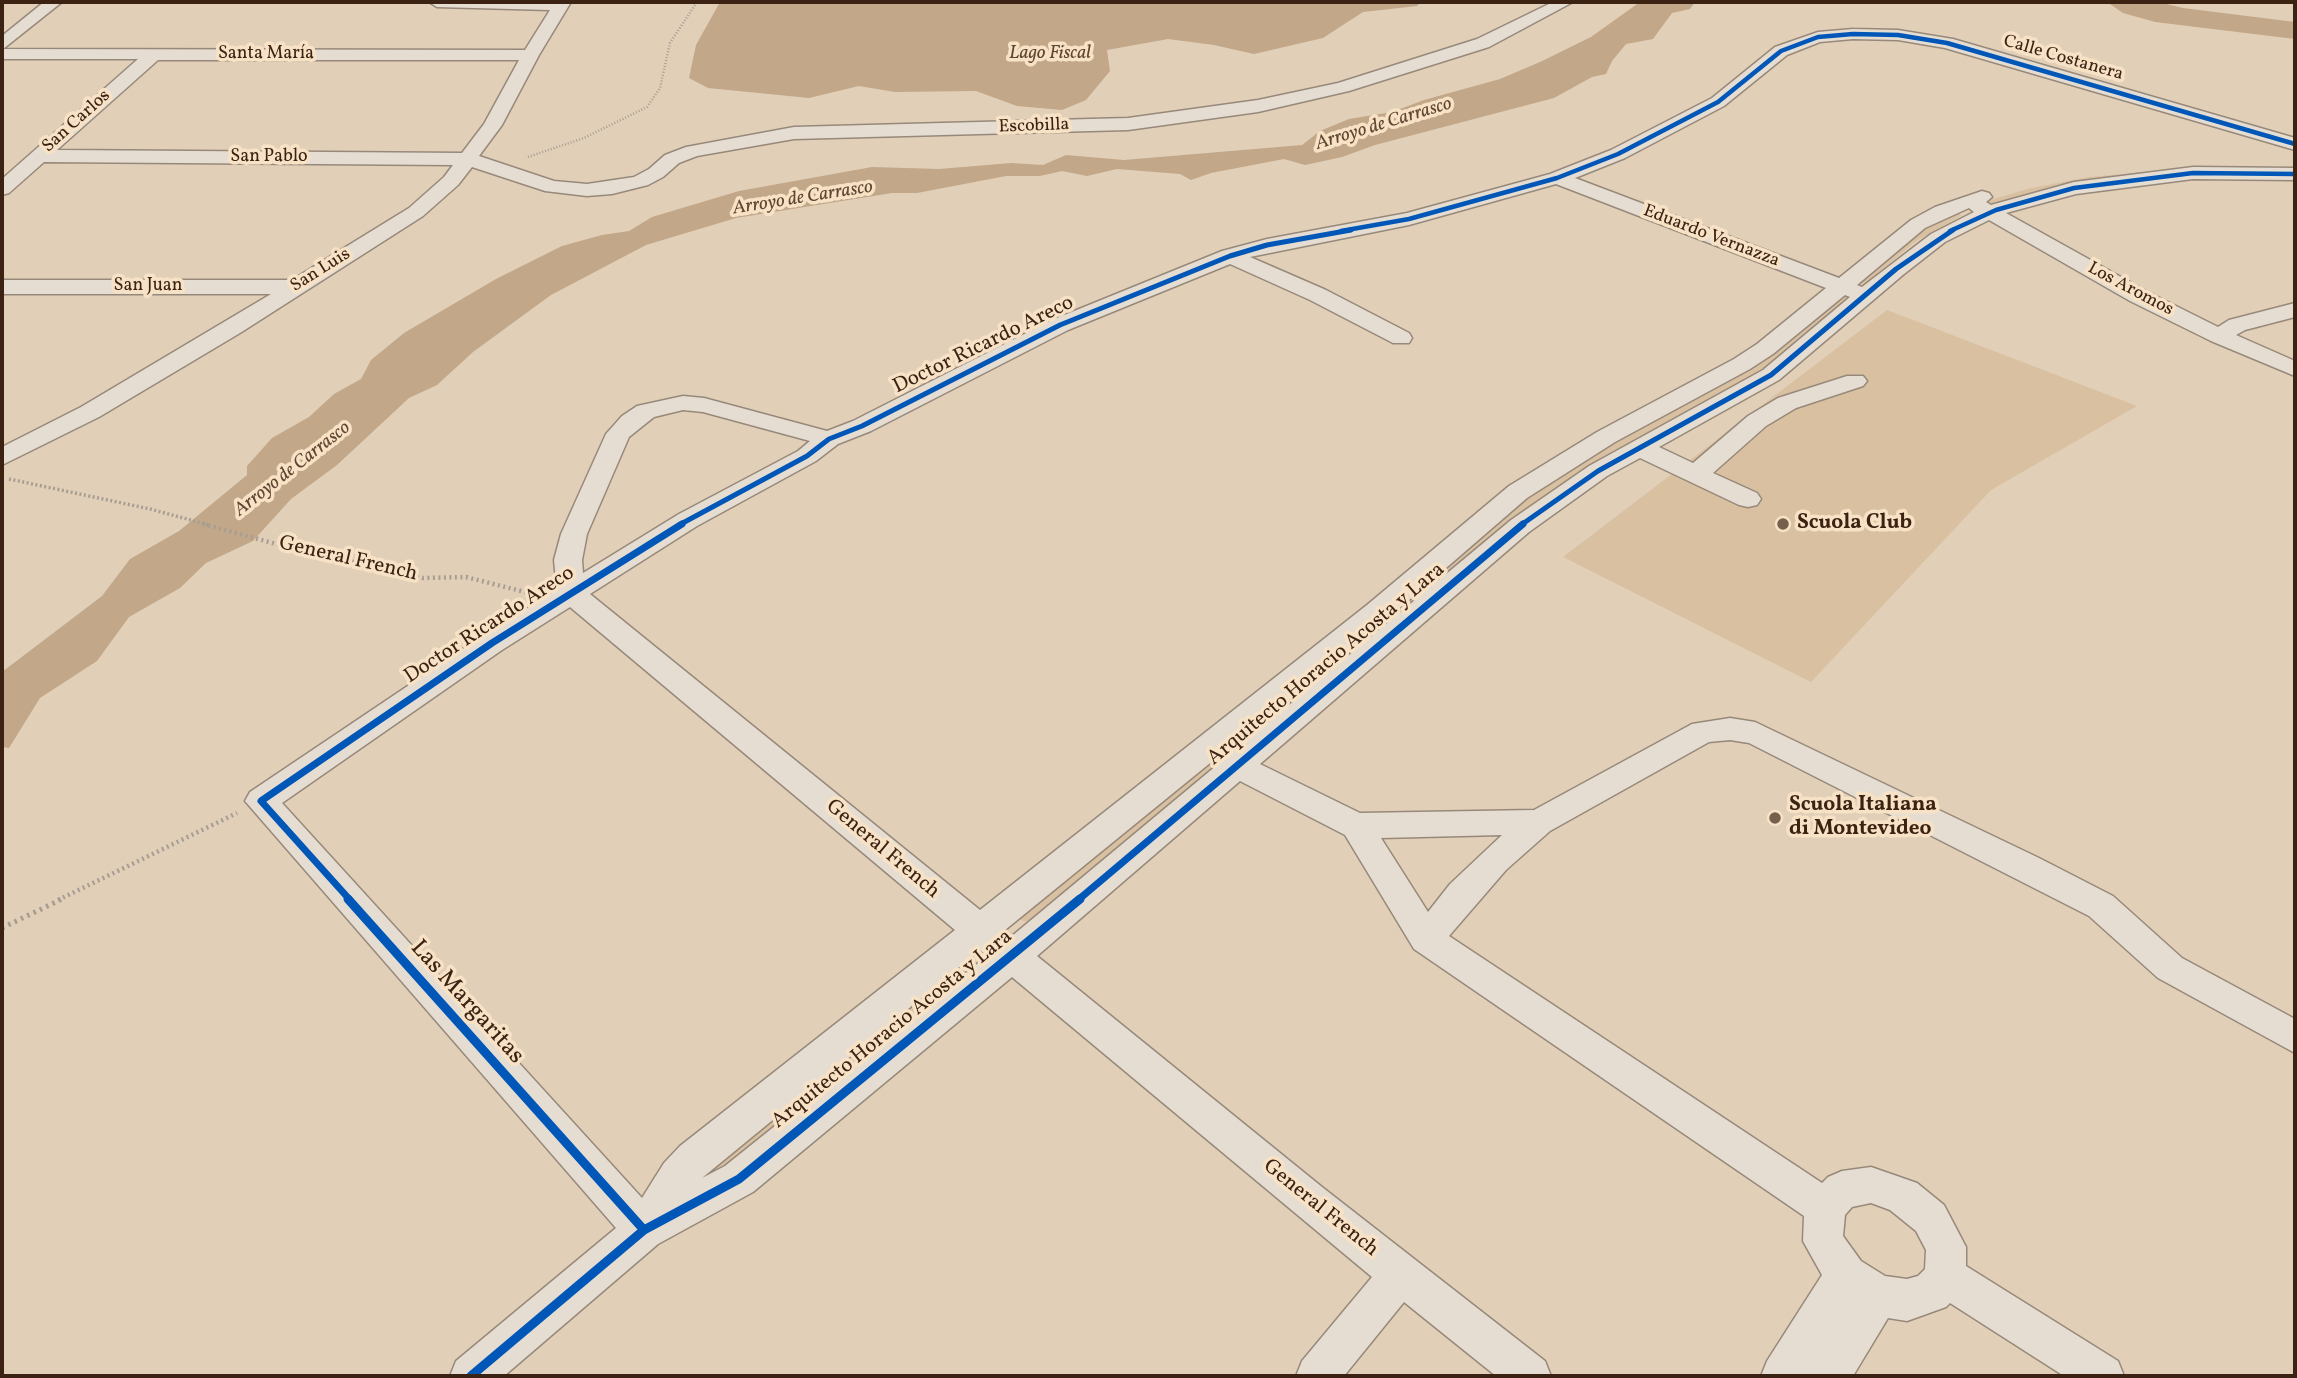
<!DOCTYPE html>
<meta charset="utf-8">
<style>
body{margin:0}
#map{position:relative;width:2297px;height:1378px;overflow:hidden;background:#e1cfb8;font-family:Vollkorn,serif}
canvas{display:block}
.frame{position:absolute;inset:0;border:4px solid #3c2213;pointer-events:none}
</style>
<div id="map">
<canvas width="2297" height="1378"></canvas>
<div class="frame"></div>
</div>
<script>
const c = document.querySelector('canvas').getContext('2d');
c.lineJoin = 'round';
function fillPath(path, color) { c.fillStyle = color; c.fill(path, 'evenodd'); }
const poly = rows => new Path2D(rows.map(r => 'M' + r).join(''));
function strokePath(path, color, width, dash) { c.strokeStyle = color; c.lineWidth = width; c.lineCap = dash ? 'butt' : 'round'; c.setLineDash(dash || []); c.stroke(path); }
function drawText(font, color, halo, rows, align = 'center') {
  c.font = font + ' Vollkorn,serif'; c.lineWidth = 7; c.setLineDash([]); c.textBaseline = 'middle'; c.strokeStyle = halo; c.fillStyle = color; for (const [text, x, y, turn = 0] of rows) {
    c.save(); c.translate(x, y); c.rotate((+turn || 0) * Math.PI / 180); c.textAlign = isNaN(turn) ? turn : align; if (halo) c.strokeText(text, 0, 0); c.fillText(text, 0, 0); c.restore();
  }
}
fillPath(poly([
 [2215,166,2295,168,2295,172,2246,170,2072,185,1993,204,1987,201,2031,188,2089,177],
 [1956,213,1962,215,1916,241,1865,284,1858,283,1927,226],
 [1843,293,1851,296,1770,364,1721,394,1606,455,1539,499,1288,706,1279,704,1528,495],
 [1887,310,2137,406,1991,490,1811,682,1563,557],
 [1260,720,1263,723,1261,728,1032,923,1020,920,1020,916],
 [946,971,954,971,961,979,713,1183,692,1176]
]), '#d9c0a1');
fillPath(poly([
 [720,2,1421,2,1417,6,1363,12,1323,38,1254,54,1214,45,1168,39,1107,50,1110,71,1086,100,1062,110,1017,106,976,91,895,92,859,86,809,98,708,88,689,78,696,45],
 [1640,2,1695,2,1690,9,1672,13,1653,39,1626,44,1612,61,1606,74,1592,77,1554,98,1375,145,1342,157,1305,165,1284,159,1211,173,1191,180,1180,174,1117,169,1087,176,1062,171,1040,176,1006,176,917,193,892,193,736,218,646,245,551,295,473,352,437,385,409,398,337,465,291,499,253,541,206,563,180,588,129,617,97,661,40,698,9,748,2,747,2,672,102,596,130,559,179,531,247,475,247,466,272,438,309,417,334,394,361,379,371,360,404,333,496,279,562,246,602,235,629,231,652,217,739,191,872,167,939,169,1011,163,1043,165,1066,155,1124,160,1302,145,1320,131,1349,119,1392,112,1424,100,1500,79,1540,62,1591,37],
 [2107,2,2158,2,2183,8,2295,22,2295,39,2155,22,2123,13]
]), '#c2a789');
const minor = poly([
 [44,2,62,2,3,49,525,50,550,10,437,7,429,2,571,2,539,55,502,125,479,156,554,181,587,184,634,177,649,169,665,155,686,147,794,127,1128,118,1258,100,1338,83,1477,39,1553,2,1573,2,1489,47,1349,91,1258,112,1128,130,794,139,697,156,679,163,663,177,648,185,612,194,587,196,545,191,472,167,458,185,423,216,240,333,99,417,2,465,2,447,81,407,271,294,2,294,2,280,292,280,409,208,444,177,453,165,44,162,9,193,2,195,2,179,138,59,2,59,2,36,44,2],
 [158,60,519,60,484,124,462,153,57,150,158,60],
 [1853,29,1898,30,1953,39,2295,138,2295,150,1945,48,1898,40,1853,39,1820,42,1787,55,1724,106,1625,158,1575,178,1839,278,1911,220,1935,207,1982,191,1989,193,1992,197,1986,202,1991,205,2074,182,2193,167,2295,168,2295,180,2193,179,2076,194,2006,213,2146,291,2218,327,2229,320,2295,303,2295,317,2245,330,2236,335,2295,361,2295,376,2211,341,2130,301,1989,220,1945,242,1904,274,1779,380,1659,447,1693,463,1748,416,1778,398,1847,376,1863,376,1867,381,1863,386,1796,408,1766,426,1713,473,1757,493,1761,499,1757,505,1748,507,1739,505,1640,458,1607,476,1529,532,1260,764,1360,813,1534,810,1692,724,1730,718,1755,722,2039,858,2113,896,2182,958,2295,1019,2295,1053,2158,978,2089,916,1749,743,1730,740,1709,742,1550,831,1506,870,1449,936,1822,1183,1828,1177,1842,1171,1871,1167,1917,1183,1944,1205,1966,1247,1966,1266,2118,1361,2124,1376,2064,1376,1950,1303,1946,1307,1907,1321,1888,1318,1853,1376,1808,1376,1809,1373,1807,1376,1761,1376,1767,1361,1822,1275,1803,1241,1804,1216,1414,949,1345,835,1240,781,1037,956,1322,1187,1545,1361,1551,1376,1496,1376,1404,1302,1344,1376,1296,1376,1302,1361,1372,1277,1012,977,753,1192,658,1244,504,1376,450,1376,456,1361,616,1228,245,801,250,792,482,636,557,590,554,560,561,534,606,434,622,416,637,406,683,396,704,398,827,431,853,421,1052,320,1222,251,1267,239,1407,213,1550,174,1611,150,1712,98,1775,47,1818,32,1853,29],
 [1556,184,1826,288,1757,344,1734,359,1597,432,1509,486,1367,605,980,910,590,594,697,526,816,461,838,444,871,431,1068,330,1230,264,1310,300,1393,343,1409,343,1412,338,1409,333,1326,290,1250,257,1409,225,1556,184],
 [1969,208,1974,212,1931,234,1862,287,1857,285,1925,228,1969,208],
 [1845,295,1850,297,1763,370,1589,466,1511,520,1012,936,1005,930,1387,619,1527,498,1615,442,1750,369,1773,354,1845,295],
 [683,410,703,412,810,441,798,451,679,514,583,573,582,560,587,534,629,437,654,417,683,410],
 [570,607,955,930,680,1146,664,1163,642,1198,282,803,502,650,570,607],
 [1502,835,1450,884,1428,912,1381,838,1502,835],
 [980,950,987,956,725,1166,702,1178,980,950],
 [1871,1203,1890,1210,1916,1231,1926,1250,1925,1269,1918,1276,1907,1279,1885,1276,1861,1261,1843,1236,1845,1215,1852,1207,1871,1203]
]);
strokePath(minor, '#97897a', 3);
strokePath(poly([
 [528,157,584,138,647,107,660,88,670,43,697,2]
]), '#a79e93', 2.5, [1, 2]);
strokePath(poly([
 [9,479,150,509,209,525]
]), '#a79e93', 3.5, [2, 2.5]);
strokePath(poly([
 [203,524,280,545,423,578,466,577,525,592],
 [58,900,237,813]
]), '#a79e93', 4.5, [2, 3.5]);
strokePath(poly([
 [2,928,62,899]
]), '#a79e93', 5, [2.5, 4.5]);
fillPath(minor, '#e6ddd2');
strokePath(poly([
 [1341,231,1409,219,1557,178,1618,154,1718,102,1781,51,1818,37,1853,34,1898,35,1947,43,2295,144],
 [1950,231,1996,210,2074,188,2193,173,2295,174]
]), '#0057b8', 4.5);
strokePath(poly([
 [679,525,807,456,829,439,862,426,1060,325,1230,256,1267,245,1351,230],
 [1521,525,1598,471,1771,375,1896,269,1953,230]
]), '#0057b8', 5);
strokePath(poly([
 [350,900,261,801,492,643,682,524],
 [1078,900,1523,524]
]), '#0057b8', 7);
strokePath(poly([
 [348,899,644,1230],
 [471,1376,644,1230,739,1179,1080,899]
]), '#0057b8', 9);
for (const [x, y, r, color] of [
 [1783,524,7,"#765f4d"],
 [1775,818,7,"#765f4d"]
]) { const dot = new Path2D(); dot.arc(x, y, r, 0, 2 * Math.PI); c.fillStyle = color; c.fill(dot); strokePath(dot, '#f7e2c6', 2.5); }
drawText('18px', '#3c2213', '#f7e2c6', [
 ["Santa María",266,55],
 ["Calle Costanera",2063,59,16],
 ["San Carlos",77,122,-42],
 ["Escobilla",1034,127,-2],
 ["San Pablo",269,158],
 ["Eduardo Vernazza",1711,237,21],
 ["San Luis",321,271,-32],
 ["San Juan",148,287],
 ["Los Aromos",2130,290,28]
]);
drawText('italic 19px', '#604530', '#f7e2c6', [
 ["Lago Fiscal",1050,55],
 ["Arroyo de Carrasco",1384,125,-17],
 ["Arroyo de Carrasco",803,199,-9],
 ["Arroyo de Carrasco",293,470,-38]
]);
drawText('21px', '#3c2213', '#f7e2c6', [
 ["Doctor Ricardo Areco",984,346,-26],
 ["General French",348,560,13],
 ["Doctor Ricardo Areco",490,626,-33],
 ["Arquitecto Horacio Acosta y Lara",1327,665,-40],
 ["General French",882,850,40],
 ["Arquitecto Horacio Acosta y Lara",893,1030,-39],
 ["General French",1320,1209,39]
]);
drawText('bold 21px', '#3c2213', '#f7e2c6', [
 ["Scuola Club",1797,524],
 ["Scuola Italiana",1789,806],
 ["di Montevideo",1789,830]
], 'left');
drawText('24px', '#3c2213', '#f7e2c6', [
 ["Las Margaritas",466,1003,48]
]);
</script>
